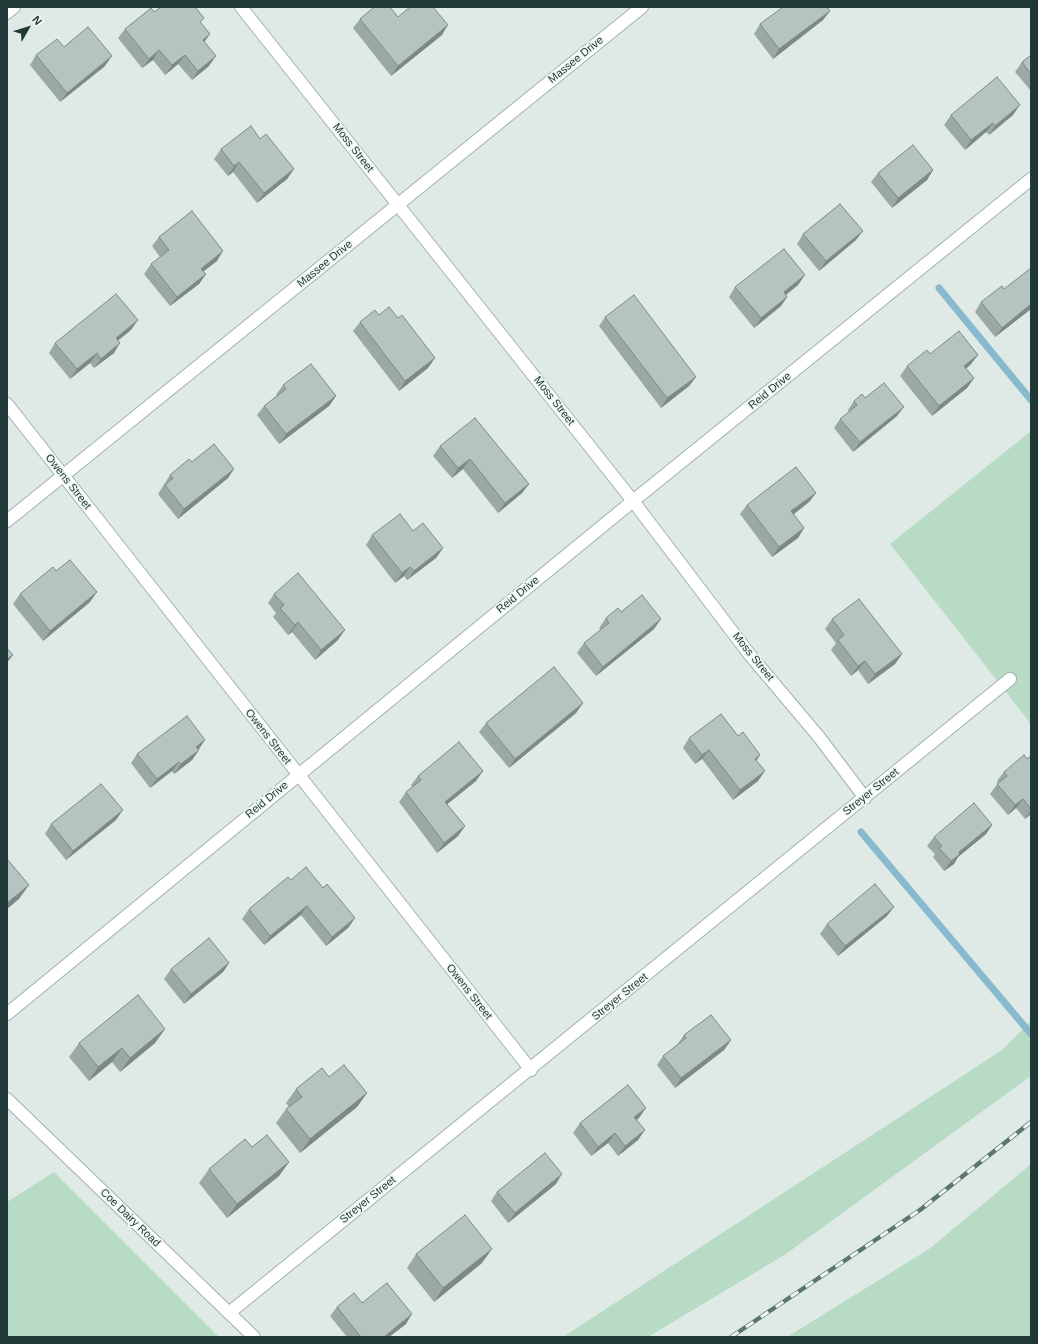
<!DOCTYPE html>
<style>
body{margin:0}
#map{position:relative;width:1038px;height:1344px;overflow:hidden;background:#dfeae6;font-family:Arial,sans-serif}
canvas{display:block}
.frame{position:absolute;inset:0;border:8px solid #213936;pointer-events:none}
.north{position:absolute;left:8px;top:8px;width:40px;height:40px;-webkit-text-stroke:3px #eff7f4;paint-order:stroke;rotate:51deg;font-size:11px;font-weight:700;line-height:16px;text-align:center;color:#213936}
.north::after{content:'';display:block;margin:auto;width:14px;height:18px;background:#213936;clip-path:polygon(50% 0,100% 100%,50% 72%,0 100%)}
</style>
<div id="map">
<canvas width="1038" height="1344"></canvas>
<div class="frame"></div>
<div class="north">N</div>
</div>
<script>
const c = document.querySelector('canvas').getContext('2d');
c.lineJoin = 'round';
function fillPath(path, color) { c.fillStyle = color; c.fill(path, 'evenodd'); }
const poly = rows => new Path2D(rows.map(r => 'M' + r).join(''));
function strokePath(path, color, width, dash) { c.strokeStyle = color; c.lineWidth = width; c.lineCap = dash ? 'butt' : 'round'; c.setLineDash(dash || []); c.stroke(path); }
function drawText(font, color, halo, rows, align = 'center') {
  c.font = font + ' Arial,sans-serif'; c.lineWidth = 3.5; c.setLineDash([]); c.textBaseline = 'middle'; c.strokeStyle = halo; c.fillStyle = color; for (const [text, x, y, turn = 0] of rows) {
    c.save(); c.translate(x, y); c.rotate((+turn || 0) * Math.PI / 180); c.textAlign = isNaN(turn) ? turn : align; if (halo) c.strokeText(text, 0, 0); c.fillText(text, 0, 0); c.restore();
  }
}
fillPath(poly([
 [1031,431,1031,724,890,544],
 [1031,1021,1031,1076,786,1254,648,1337,563,1337,1002,1050],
 [1031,1164,1031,1337,787,1337,929,1249],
 [54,1172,219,1337,7,1337,7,1202]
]), '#b8dbc6');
strokePath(poly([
 [939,288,1031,400],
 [861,832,1031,1034]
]), '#88b9ce', 7);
const minor = poly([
 [241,7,633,501,750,655,819,737,865,798],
 [7,13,14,7],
 [7,404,531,1070],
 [7,521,642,7],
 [7,1014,633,501,1031,179],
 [7,1099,254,1337],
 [229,1313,1010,679]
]);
strokePath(minor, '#a2b1ae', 14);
strokePath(minor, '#fff', 12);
const rail = poly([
 [731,1337,920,1210,1031,1122]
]);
strokePath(rail, '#5b7571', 4.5);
strokePath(rail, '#eff7f4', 3, [9]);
fillPath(poly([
 [830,11,823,20,773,59,754,34,760,24],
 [154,12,201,23,210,34,204,42,209,66,192,80,178,64,165,75,153,60,142,68,118,38,125,29],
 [398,17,442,35,391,76,353,28,360,19],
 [64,47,105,66,60,102,30,65,36,55],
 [1031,55,1031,91,1015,72,1022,62],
 [951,115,1013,115,989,135,986,132,965,150,944,125],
 [221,149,294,169,287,179,257,203,233,172,228,176,214,159],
 [933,170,927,180,892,208,871,182,878,173],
 [803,234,856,240,819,271,797,244],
 [159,237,217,261,203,271,206,274,199,284,170,306,144,274,151,264,160,257,152,246],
 [798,285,786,295,787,297,781,306,754,328,729,297,735,287],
 [1004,289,1031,309,995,337,975,312,981,302],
 [379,315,428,368,399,391,353,331,360,322],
 [605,317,696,377,689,386,661,408,599,326],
 [131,330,118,340,114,353,94,368,90,363,70,379,49,353,55,343],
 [930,354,978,355,971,364,966,369,974,378,967,388,932,416,900,376,907,366],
 [283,385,336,396,329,406,279,444,257,415,264,406,277,396,276,395],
 [865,398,897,416,853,452,834,428,840,419,849,412,848,410,854,401],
 [440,446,529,484,522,493,498,513,463,469,452,478,433,456],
 [192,462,228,478,178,519,158,494,170,475],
 [816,493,809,502,794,514,804,528,798,538,772,557,740,514,747,505],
 [413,531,443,548,436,558,407,580,404,576,395,583,366,545,372,535],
 [56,571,90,602,43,641,13,604,20,594],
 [274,594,338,640,315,660,292,632,288,635,273,617,276,613,268,603],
 [621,612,654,629,596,676,577,653,584,643,601,630,599,628,606,618],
 [832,619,902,654,895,664,868,684,858,670,851,676,831,650,836,643,825,629],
 [583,703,576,713,509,768,479,732,486,723],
 [738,736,760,755,756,761,758,781,733,800,702,759,695,764,683,748,689,738],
 [198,749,199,750,192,760,174,774,172,771,150,788,131,763,137,754],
 [1031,756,1031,814,1025,819,1016,808,1008,815,990,794,998,783,997,781,1004,772,1027,759],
 [418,776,476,781,447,804,465,826,458,836,437,853,399,802,406,792,412,787,411,785],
 [116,820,66,860,45,834,51,824],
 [992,825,986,834,958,857,954,864,944,871,933,857,935,854,927,846,934,837],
 [291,880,323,888,355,918,348,928,326,946,301,915,264,945,242,919,249,909],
 [887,916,838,956,820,934,827,924],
 [229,963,223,972,184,1004,164,979,171,969],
 [165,1029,155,1043,120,1072,112,1062,89,1081,69,1057,79,1043],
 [684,1035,731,1040,724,1050,675,1088,657,1065,663,1056,677,1045],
 [329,1077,367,1093,357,1107,300,1153,276,1123,286,1109,289,1107,286,1103,296,1089],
 [639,1118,636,1120,638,1140,618,1156,608,1143,591,1156,573,1133,580,1123],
 [289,1162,279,1176,227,1218,199,1183,209,1169],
 [556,1184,508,1223,491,1201,497,1192],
 [416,1254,482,1263,434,1302,407,1268],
 [362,1303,406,1324,389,1337,347,1337,330,1316,337,1307]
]), '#9ba9a5');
fillPath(poly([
 [830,11,823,20,773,59,779,49],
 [448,25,442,35,391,76,398,66],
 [210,34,203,44,203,40],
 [159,50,153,60,142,68,149,59],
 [185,55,178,64,165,75,172,65],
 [112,56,105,66,60,102,67,93],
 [216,56,209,66,192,80,198,71],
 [1020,105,1013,115,989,135,995,126],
 [993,123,986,132,965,150,971,140],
 [239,162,233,172,228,176,234,166],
 [294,169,287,179,257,203,264,193],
 [933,170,927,180,892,208,898,198],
 [863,231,856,240,819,271,826,261],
 [223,251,217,261,195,278,201,269],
 [206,274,199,284,170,306,177,297],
 [805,275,798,285,777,302,784,292],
 [787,297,781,306,754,328,761,318],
 [1031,304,1031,309,995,337,1002,328],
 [138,320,131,330,109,348,116,338],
 [120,343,114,353,94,368,101,359],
 [97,353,90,363,70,379,77,369],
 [978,355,971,364,957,376,964,366],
 [435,358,428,368,399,391,405,381],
 [696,377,689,386,661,408,667,398],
 [974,378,967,388,932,416,939,406],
 [336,396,329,406,279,444,286,434],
 [904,407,897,416,853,452,860,442],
 [470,459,463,469,452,478,458,468],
 [234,469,228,478,178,519,184,509],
 [529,484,522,493,498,513,505,503],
 [816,493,809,502,785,521,791,511],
 [804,528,798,538,772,557,779,547],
 [443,548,436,558,407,580,414,571],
 [410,567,404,576,395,583,402,573],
 [97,592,90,602,43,641,50,631],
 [661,619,654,629,596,676,603,667],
 [298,622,292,632,288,635,295,625],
 [345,630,338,640,315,660,321,650],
 [902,654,895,664,868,684,875,674],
 [13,655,7,663,7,659],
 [865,661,858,670,851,676,858,666],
 [583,703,576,713,509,768,515,759],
 [205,740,199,749,189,756,196,747],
 [199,750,192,760,174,774,181,764],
 [709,750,702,759,695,764,702,755],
 [760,755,754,764,755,759],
 [179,762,172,771,150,788,157,779],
 [483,771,476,781,439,811,445,802],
 [765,771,758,781,733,800,740,790],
 [1023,799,1016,808,1008,815,1015,805],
 [123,810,116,820,66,860,73,851],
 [1031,810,1031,814,1025,819],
 [992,825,986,834,958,857,954,864,944,871,951,861,959,852],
 [465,826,458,836,437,853,444,843],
 [29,885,19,899,7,909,7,903],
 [307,906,301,915,264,945,270,936],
 [894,907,887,916,838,956,845,946],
 [355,918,348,928,326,946,332,937],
 [229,963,223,972,184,1004,191,994],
 [165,1029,155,1043,120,1072,130,1058],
 [731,1040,724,1050,675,1088,681,1078],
 [122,1048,112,1062,89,1081,98,1067],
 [367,1093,357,1107,300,1153,310,1139],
 [646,1108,639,1118,628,1127,634,1117],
 [645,1130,638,1140,618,1156,625,1146],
 [615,1133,608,1143,591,1156,598,1147],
 [289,1162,279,1176,227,1218,237,1204],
 [562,1174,556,1184,508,1223,515,1213],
 [492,1249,482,1263,434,1302,443,1288],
 [412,1314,406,1324,389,1337,384,1337]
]), '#7e8986');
const building = poly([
 [161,7,195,7,204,18,200,22,210,34,203,40,216,56,198,71,185,55,172,65,159,50,149,59,125,29,151,8,154,12,161,7],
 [374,7,390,7,398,17,410,7,433,7,448,25,398,66,360,19,374,7],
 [783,7,827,7,830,11,779,49,760,24,783,7],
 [88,27,112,56,67,93,36,55,57,39,64,47,88,27],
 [1031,55,1031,74,1022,62,1031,55],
 [997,77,1020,105,995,126,993,123,971,140,951,115,997,77],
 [251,126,260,139,266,134,294,169,264,193,239,162,234,166,221,149,251,126],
 [913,145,933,170,898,198,878,173,913,145],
 [840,204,863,231,826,261,803,234,840,204],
 [192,211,223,251,201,269,206,274,177,297,151,264,169,250,159,237,192,211],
 [784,249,805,275,784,292,787,297,761,318,735,287,784,249],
 [1031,268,1031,304,1002,328,981,302,1002,286,1004,289,1031,268],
 [116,294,138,320,116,338,120,343,101,359,97,353,77,369,55,343,116,294],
 [634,295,696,377,667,398,605,317,634,295],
 [389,307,398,318,402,315,435,358,405,381,360,322,375,310,379,315,389,307],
 [959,331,978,355,964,366,974,378,939,406,907,366,927,350,930,354,959,331],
 [311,364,336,396,286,434,264,406,286,389,283,385,311,364],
 [884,383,904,407,860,442,840,419,857,405,854,401,862,394,865,398,884,383],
 [475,418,529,484,505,503,470,459,458,468,440,446,475,418],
 [214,444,234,469,184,509,165,485,173,478,170,475,189,459,192,462,214,444],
 [796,467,816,493,791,511,804,528,779,547,747,505,796,467],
 [400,514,413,531,423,523,443,548,414,571,410,567,402,573,372,535,400,514],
 [70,560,97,592,50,631,20,594,53,567,56,571,70,560],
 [298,573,345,630,321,650,298,622,295,625,280,608,284,605,274,594,298,573],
 [642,595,661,619,603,667,584,643,609,623,606,618,618,608,621,612,642,595],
 [859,599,902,654,875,674,865,661,858,666,838,640,844,635,832,619,859,599],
 [7,648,13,655,7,659,7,648],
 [554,667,583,703,515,759,486,723,554,667],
 [721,714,738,736,743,732,760,755,755,759,765,771,740,790,709,750,702,755,689,738,721,714],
 [187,716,205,740,196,747,199,750,181,764,179,762,157,779,137,754,187,716],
 [459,742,483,771,445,802,465,826,444,843,406,792,421,780,418,776,459,742],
 [1024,755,1027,759,1031,756,1031,809,1023,799,1015,805,997,784,1007,776,1004,772,1024,755],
 [101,784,123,810,73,851,51,824,101,784],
 [974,803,992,825,959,852,960,854,951,861,939,848,942,846,934,837,974,803],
 [7,859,29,885,7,903,7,859],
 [306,867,323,888,327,884,355,918,332,937,307,906,270,936,249,909,288,877,291,880,306,867],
 [875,884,894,907,845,946,827,924,875,884],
 [209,938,229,963,191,994,171,969,209,938],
 [138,995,165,1029,130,1058,122,1048,98,1067,79,1043,138,995],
 [711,1015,731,1040,681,1078,663,1056,686,1038,684,1035,711,1015],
 [344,1065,367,1093,310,1139,286,1109,302,1097,296,1089,322,1068,329,1077,344,1065],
 [628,1085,646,1108,634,1117,645,1130,625,1146,615,1133,598,1147,580,1123,628,1085],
 [267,1135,289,1162,237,1204,209,1169,245,1139,252,1147,267,1135],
 [545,1153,562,1174,515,1213,497,1192,545,1153],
 [465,1215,492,1249,443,1288,416,1254,465,1215],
 [387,1283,412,1314,384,1337,361,1337,337,1307,354,1293,362,1303,387,1283]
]);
fillPath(building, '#b4c4c0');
strokePath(building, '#7e8986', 1);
drawText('11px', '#213936', '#eff7f4', [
 ["Massee Drive",576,60,-39],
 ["Moss Street",353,148,52],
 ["Massee Drive",325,264,-39],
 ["Reid Drive",770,391,-39],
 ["Moss Street",554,401,52],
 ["Owens Street",68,482,52],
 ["Reid Drive",518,595,-39],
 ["Moss Street",753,657,51],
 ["Owens Street",268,737,52],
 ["Streyer Street",871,792,-39],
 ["Reid Drive",267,800,-39],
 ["Owens Street",469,992,52],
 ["Streyer Street",620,997,-39],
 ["Streyer Street",368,1200,-39],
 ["Coe Dairy Road",130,1218,44]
]);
</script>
